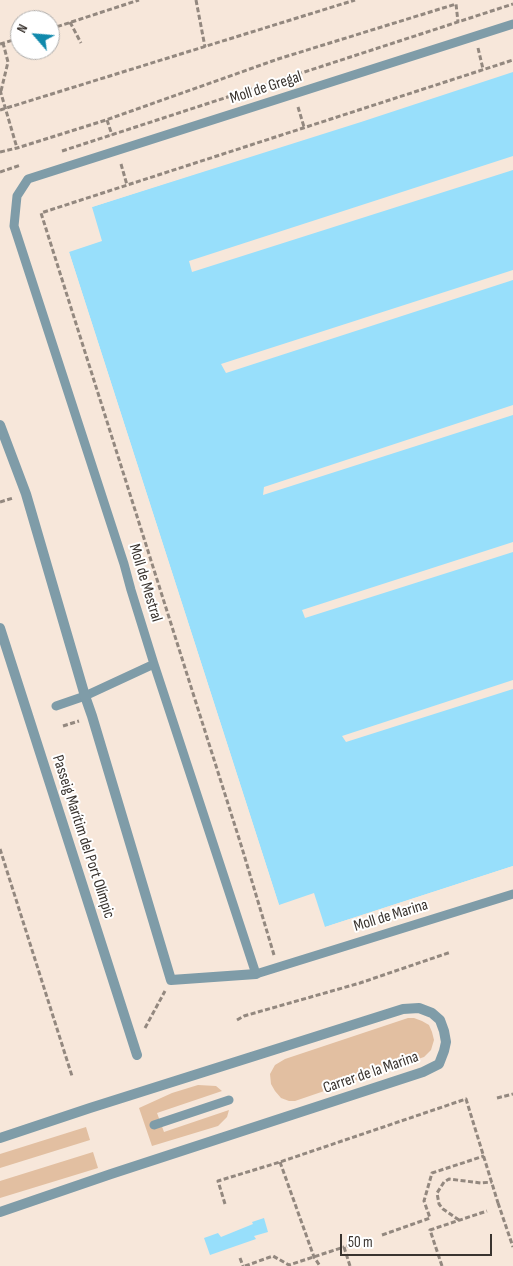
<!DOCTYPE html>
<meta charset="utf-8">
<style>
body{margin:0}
#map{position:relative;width:513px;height:1266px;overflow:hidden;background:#f7e7da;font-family:"Sofia Sans Condensed",sans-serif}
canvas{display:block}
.north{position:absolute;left:10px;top:10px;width:50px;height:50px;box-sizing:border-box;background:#fff;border:1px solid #b0aeac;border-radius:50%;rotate:297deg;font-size:14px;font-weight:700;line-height:20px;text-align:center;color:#3a342f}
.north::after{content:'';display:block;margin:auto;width:18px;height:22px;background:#1089ac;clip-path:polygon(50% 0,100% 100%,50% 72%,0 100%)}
.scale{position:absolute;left:340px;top:1234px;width:152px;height:22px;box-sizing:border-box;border:2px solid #3a342f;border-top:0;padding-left:6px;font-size:15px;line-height:18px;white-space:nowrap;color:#3a342f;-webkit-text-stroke:4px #fff;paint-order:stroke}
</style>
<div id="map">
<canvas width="513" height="1266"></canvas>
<div class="north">N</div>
<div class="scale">50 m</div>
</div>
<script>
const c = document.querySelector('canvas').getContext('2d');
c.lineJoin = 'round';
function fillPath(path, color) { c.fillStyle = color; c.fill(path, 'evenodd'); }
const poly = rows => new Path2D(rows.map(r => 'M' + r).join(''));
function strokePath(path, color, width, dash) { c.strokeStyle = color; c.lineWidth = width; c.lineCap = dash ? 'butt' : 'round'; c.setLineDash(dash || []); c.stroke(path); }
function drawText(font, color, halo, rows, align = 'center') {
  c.font = font + ' "Sofia Sans Condensed",sans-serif'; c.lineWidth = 4; c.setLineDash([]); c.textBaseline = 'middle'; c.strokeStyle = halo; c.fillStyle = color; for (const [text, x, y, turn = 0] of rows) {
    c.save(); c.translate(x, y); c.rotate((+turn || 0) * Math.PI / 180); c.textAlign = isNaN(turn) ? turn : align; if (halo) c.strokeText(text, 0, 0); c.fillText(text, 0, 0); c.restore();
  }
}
fillPath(poly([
 [408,1018,414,1018,422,1021,429,1025,432,1032,434,1040,431,1050,424,1057,295,1101,289,1101,281,1098,275,1091,271,1084,270,1074,275,1065,285,1059],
 [198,1085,216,1086,222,1091,157,1113,164,1132,229,1110,227,1117,218,1126,152,1146,139,1108,172,1093],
 [86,1127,90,1140,0,1168,0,1154],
 [93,1152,98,1168,0,1198,0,1181]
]), '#e2bfa1');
fillPath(poly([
 [513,72,513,866,325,927,314,893,279,905,69,252,102,241,92,207,361,122],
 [264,1218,268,1232,254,1236,256,1239,210,1255,204,1238,218,1233,221,1237,253,1224,252,1222]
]), '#98dffb');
fillPath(poly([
 [513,69,513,71,92,207,91,205],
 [513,156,513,170,192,272,189,261],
 [69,252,279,905,277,905,67,253],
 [513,270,513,280,226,373,221,364],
 [513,405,513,415,263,495,264,487],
 [513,542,513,552,305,618,302,610],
 [513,680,513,689,346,742,342,736],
 [513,866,513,869,326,930,325,927]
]), '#f7e7da');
strokePath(poly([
 [196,0,205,47],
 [70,22,81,43],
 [50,29,139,0],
 [0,44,20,38],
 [478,48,483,69],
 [0,90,17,148],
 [1,91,8,62,3,43],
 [298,107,304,127],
 [0,110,355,0],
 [107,120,112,135],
 [62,151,513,4],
 [0,152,17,148,106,120,278,59,456,4,458,22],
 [121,164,127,185],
 [0,172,21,165],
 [0,502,13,498],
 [63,726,79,721],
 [0,849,72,1076],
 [274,955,242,848,41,213,513,60],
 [237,1020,244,1016,360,983,451,952],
 [145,1028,165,991],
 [497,1098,513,1094],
 [280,1162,314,1257,320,1266],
 [225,1204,218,1181,280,1162,466,1099,498,1203],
 [459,1220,443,1209,439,1204,437,1193,444,1182,449,1179,481,1183,492,1182],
 [382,1235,430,1218,424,1201,432,1173,484,1156],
 [240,1258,243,1266],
 [245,1266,273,1256,289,1265,344,1247],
 [350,1266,344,1247,369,1239],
 [442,1266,430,1230,487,1211]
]), '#93887f', 3, [5, 2.5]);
strokePath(poly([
 [513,24,28,179,17,196,14,226,124,564,131,590,154,664,256,974,513,894],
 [56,706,85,696,154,664],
 [154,1125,229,1100]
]), '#7f9ca8', 9);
strokePath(poly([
 [0,425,26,494,85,696,92,716,171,980,256,974],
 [0,628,137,1055],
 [0,1138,90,1108,403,1009,419,1008,432,1013,440,1020,444,1031,446,1042,444,1051,439,1064,423,1072,111,1174,0,1212]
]), '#7f9ca8', 10);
strokePath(poly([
 [498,1203,513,1247]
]), '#93887f', 3, [5, 2.5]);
drawText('16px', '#3a342f', '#fff', [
 ["Moll de Gregal",266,88,-18],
 ["Moll de Mestral",145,583,73],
 ["Passeig Marítim del Port Olímpic",83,837,72],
 ["Moll de Marina",391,916,-17],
 ["Carrer de la Marina",371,1073,-19]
]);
</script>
